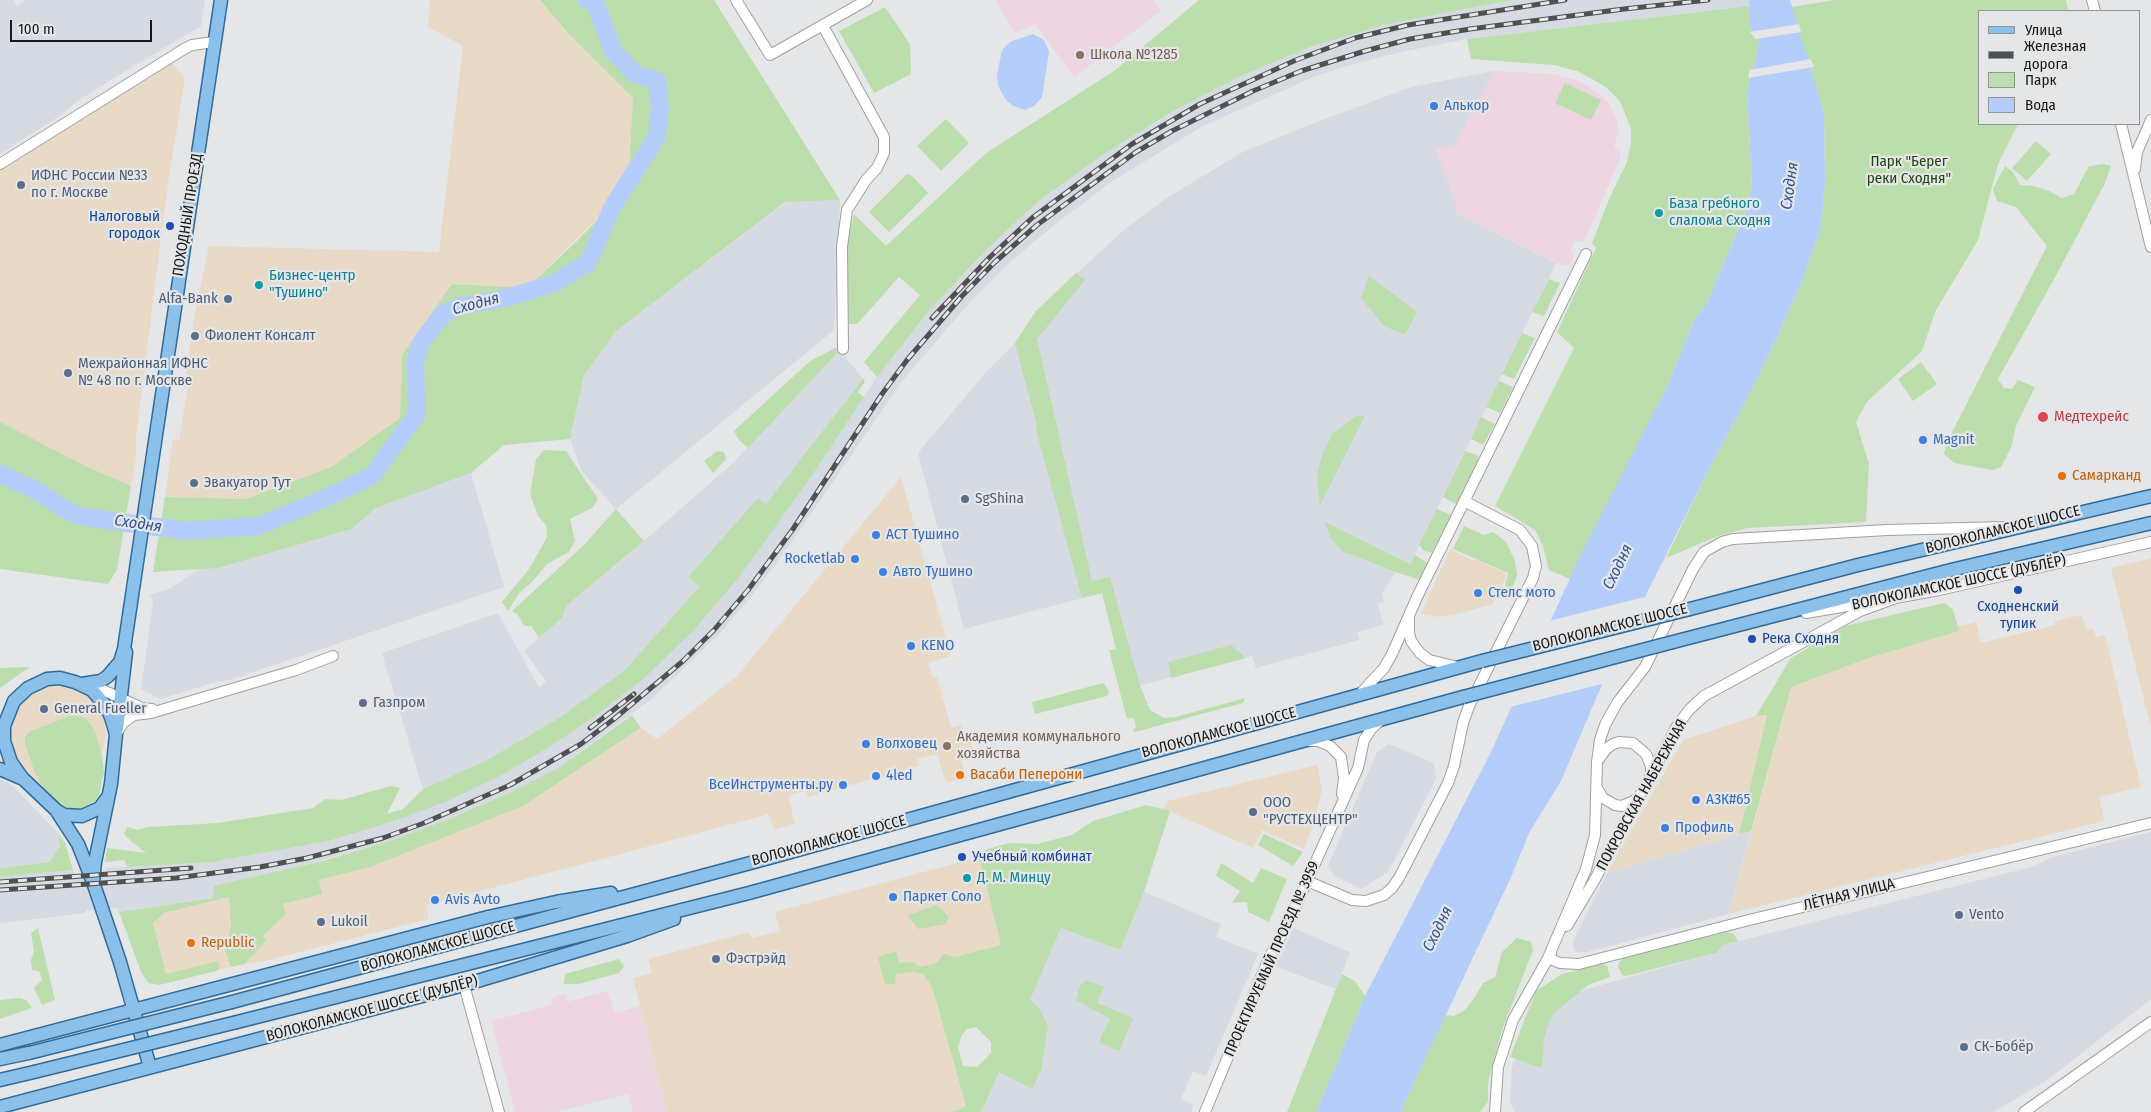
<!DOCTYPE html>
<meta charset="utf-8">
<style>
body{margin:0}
#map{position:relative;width:2151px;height:1112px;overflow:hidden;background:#e5e6e8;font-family:"Fira Sans Condensed",sans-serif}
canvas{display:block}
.legend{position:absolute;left:1978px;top:10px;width:162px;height:115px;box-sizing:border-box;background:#e5e6e8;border:1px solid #939495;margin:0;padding:6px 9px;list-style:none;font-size:15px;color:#171818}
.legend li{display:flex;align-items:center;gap:10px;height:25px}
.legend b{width:25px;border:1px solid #939495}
.scale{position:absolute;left:10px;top:20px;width:142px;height:22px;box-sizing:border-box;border:2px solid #171818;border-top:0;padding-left:6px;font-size:15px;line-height:18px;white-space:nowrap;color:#171818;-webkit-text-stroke:4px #e5e6e8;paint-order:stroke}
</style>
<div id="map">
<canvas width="2151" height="1112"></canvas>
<ul class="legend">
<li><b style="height:6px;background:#8bc0eb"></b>Улица</li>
<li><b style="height:6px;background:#4f5051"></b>Железная дорога</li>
<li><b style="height:14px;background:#bcdeac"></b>Парк</li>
<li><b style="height:14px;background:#b5cdfa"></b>Вода</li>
</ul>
<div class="scale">100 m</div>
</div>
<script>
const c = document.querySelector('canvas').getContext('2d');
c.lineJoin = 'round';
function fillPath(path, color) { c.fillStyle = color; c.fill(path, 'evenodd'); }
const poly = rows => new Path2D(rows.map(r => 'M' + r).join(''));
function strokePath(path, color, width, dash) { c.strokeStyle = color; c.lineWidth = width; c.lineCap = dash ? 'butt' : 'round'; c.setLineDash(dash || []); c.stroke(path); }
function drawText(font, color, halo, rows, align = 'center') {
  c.font = font + ' "Fira Sans Condensed",sans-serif'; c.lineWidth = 4.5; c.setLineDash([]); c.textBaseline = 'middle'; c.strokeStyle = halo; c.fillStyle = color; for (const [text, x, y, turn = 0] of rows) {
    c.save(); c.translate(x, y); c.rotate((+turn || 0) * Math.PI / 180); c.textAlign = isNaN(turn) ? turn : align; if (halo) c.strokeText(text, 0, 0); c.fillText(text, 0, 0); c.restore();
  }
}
fillPath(poly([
 [430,0,540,0,567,33,633,98,628,188,527,288,452,284,402,355,400,418,331,467,246,499,165,497,173,439,179,440,188,385,185,384,194,317,209,246,439,252,463,46,428,27],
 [172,63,185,78,167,190,136,438,136,456,131,486,88,467,0,422,0,169],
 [901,477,951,656,928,663,933,678,937,677,951,728,961,725,963,732,968,731,973,748,959,753,966,777,946,783,937,754,917,759,919,766,808,797,806,790,788,796,795,824,774,830,769,814,606,858,426,905,429,919,260,962,245,964,266,941,262,936,286,914,283,904,319,880,370,867,523,806,641,728,657,739,737,676],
 [1450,549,1471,560,1477,560,1507,574,1493,604,1454,615,1439,617,1421,614],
 [2151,558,2151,728,2111,568],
 [2082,615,2086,630,2093,628,2096,637,2105,635,2141,787,2099,797,2104,821,1729,914,1791,687,1866,659,1959,631,1958,626,1976,622,1981,643,2055,625,2055,621],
 [56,685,69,686,88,694,96,702,105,722,106,735,102,755,95,731,69,716,29,732,25,737,35,773,44,789,26,774,14,752,10,740,11,723,22,701,29,695,48,686],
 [1767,715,1739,834,1607,873,1683,740,1756,716],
 [1317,765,1322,790,1314,823,1304,849,1262,830,1253,848,1164,809,1167,801],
 [979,857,1006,966,932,987,966,1106,952,1112,667,1112,633,978,652,973,648,959,749,932,751,938,780,931,775,912],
 [229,897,231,927,225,950,231,967,216,971,220,967,218,961,166,974,153,923,156,917,164,913]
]), '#e9dac7');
fillPath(poly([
 [0,0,13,0,17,6,26,0,205,0,201,26,109,81,75,103,61,115,0,154],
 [1513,0,1749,0,1750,6,1467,39,1401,52,1354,64,1316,76,1203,126,1114,180,1053,226,1009,263,971,301,902,381,795,537,754,593,722,631,654,697,560,767,511,792,454,817,396,839,275,873,213,898,119,912,117,908,86,910,86,913,0,923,0,877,73,870,75,874,106,871,106,868,213,862,328,841,502,775,548,748,591,719,817,468,877,377,928,312,986,250,1040,200,1104,154,1173,112,1241,76,1313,46,1388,24],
 [1494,71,1454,147,1435,147,1457,205,1455,213,1556,263,1405,575,1396,572,1382,593,1384,602,1378,604,1383,625,1357,632,1359,640,1256,668,1252,656,1126,689,1102,593,964,629,918,453,987,371,1015,343,1036,311,1125,229,1165,199,1241,153,1301,128,1411,87],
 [840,200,834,330,616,509,582,472,570,439,584,375,616,331,786,202],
 [840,350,863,379,766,505,757,499,688,577,699,587,625,670,559,718,487,760,423,789,382,653,498,613,539,688,546,681,524,651,562,618,566,606,628,555,734,462],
 [471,473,504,587,233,679,216,682,160,699,141,689,153,603,150,595,171,588,196,571,212,567,218,568,352,529,376,508],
 [1389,744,1434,763,1436,779,1388,872,1361,889,1334,875,1328,866,1377,752],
 [0,779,13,786,58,833,60,847,49,862,0,868],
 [1751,831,1729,914,1587,952,1578,952,1575,950,1573,946,1574,939,1607,873],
 [2151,832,2151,999,2046,1081,1993,1112,1515,1112,1510,1101,1512,1067,1544,1001,1716,953,1723,945,2035,866,2049,858],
 [1144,892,1221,924,1216,937,1258,954,1206,1076,1193,1071,1181,1099,1194,1105,1191,1112,981,1112,1061,928,1120,950],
 [1293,928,1350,952,1336,989,1271,965,1275,955,1281,957]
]), '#d5dae3');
fillPath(poly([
 [995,0,1154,0,1161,11,1074,77,1035,24,1015,33],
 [1494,71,1552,74,1576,80,1595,90,1607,101,1616,117,1619,131,1614,146,1620,150,1620,159,1584,242,1574,241,1571,249,1574,259,1569,265,1562,265,1455,213,1457,204,1435,147,1454,146],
 [608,991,614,1013,640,1006,667,1112,633,1112,628,1094,556,1112,515,1112,491,1021,552,1005,551,998,565,994,567,1002]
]), '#edd5e1');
fillPath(poly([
 [540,0,714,0,840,200,785,202,616,331,584,375,570,439,504,445,471,473,376,508,352,529,218,568,153,572,165,497,246,499,331,467,400,418,402,355,452,284,527,288,579,239,628,188,633,98,567,32],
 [1199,0,1513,0,1388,24,1313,46,1241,76,1172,112,1104,154,1040,200,986,250,928,312,877,377,864,362,920,295,899,277,857,324,848,324,847,242,854,214,886,246,986,153,1114,71],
 [1835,0,2066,0,2068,11,1980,11,1980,124,2018,124,1998,164,1978,240,1935,312,1922,351,1867,402,1856,422,1869,464,1866,522,1748,528,1718,536,1666,558,1705,477,1761,371,1802,282,1821,227,1825,183,1824,113,1791,7],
 [1750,6,1750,28,1759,37,1757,55,1747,90,1752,186,1747,209,1707,303,1695,318,1667,387,1570,579,1549,570,1543,546,1535,530,1495,506,1574,348,1558,333,1558,330,1596,248,1592,243,1610,197,1627,162,1631,143,1631,129,1620,101,1607,88,1594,80,1577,71,1554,65,1471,59,1467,39],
 [885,7,910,44,911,74,874,93,839,31],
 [1565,83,1601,100,1591,120,1555,103],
 [946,119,969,143,941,171,917,146],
 [2036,141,2051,154,2027,181,2012,168],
 [2104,164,2111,166,2105,183,2053,281,1998,379,2004,388,2012,389,2018,380,2035,387,2016,426,2011,448,2001,467,1993,470,1954,463,1944,454,1947,442,2047,246,2016,207,1997,201,1993,189,2005,166,2013,172,2020,185,2033,186,2049,191,2062,198,2074,194,2089,166],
 [907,174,911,175,928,193,889,232,869,212],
 [1076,273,1085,280,1037,339,1092,581,1110,577,1140,686,1150,710,1164,718,1176,717,1245,698,1243,703,1135,732,1133,729,1136,728,1134,718,1127,719,1109,650,1116,649,1102,593,1082,598,1036,430,1037,426,1015,343,1036,311],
 [1369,276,1417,312,1405,335,1384,326,1361,298],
 [1549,279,1560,283,1544,316,1532,312],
 [1522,333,1535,338,1514,379,1502,374],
 [835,348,840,350,748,448,738,439,734,431,810,361],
 [1921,362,1937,384,1913,401,1898,379],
 [863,379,865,381,858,392,864,397,817,468,740,576,693,631,642,680,591,719,548,748,502,775,447,801,397,820,328,841,213,862,127,867,124,860,105,862,107,848,146,853,133,843,124,834,127,827,138,830,148,827,218,823,313,808,325,799,341,800,391,786,400,788,387,814,403,809,423,789,487,760,559,718,625,670,699,587,688,577,758,498,766,504],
 [1499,381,1513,387,1500,413,1486,407],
 [1356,416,1365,416,1320,505,1317,477,1322,455,1333,433],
 [1481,417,1495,424,1483,445,1471,439],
 [0,422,88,467,131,486,117,570,108,584,0,569],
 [544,450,566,451,598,499,592,508,570,519,575,541,569,552,547,564,532,582,519,593,508,611,502,602,529,569,547,537,546,525,538,516,530,494,536,459],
 [717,451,724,452,726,459,713,473,704,461],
 [1465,451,1478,456,1478,461,1456,504,1443,497],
 [616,509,644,541,566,606,562,618,539,638,531,626,524,626,518,615,512,611,583,546],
 [1437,509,1451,515,1433,553,1424,551,1419,545],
 [1325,522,1410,564,1415,555,1429,564,1420,580,1396,572,1342,551,1331,539],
 [1464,526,1484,535,1493,532,1506,542,1515,561,1517,575,1512,589,1505,586,1508,573,1453,549],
 [1944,603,1953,609,1959,631,1866,659,1791,687,1751,831,1739,834,1767,715,1756,716,1791,658,1845,626],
 [1231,645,1246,658,1171,678,1168,662],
 [31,667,24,671,0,688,0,668],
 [1103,683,1109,691,1107,696,1035,714,1032,702],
 [632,715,641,728,523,806,370,867,319,880,322,894,283,904,286,914,263,936,266,941,245,964,231,967,225,950,231,927,229,897,164,913,153,923,166,974,218,961,220,967,216,971,159,985,149,983,142,974,119,912,213,898,214,886,326,860,396,839,454,817,511,792,560,767],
 [69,716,80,716,87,720,95,731,102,755,104,772,98,800,75,811,62,809,44,789,35,773,25,744,25,737,29,732],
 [1146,805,1170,811,1144,892,1120,950,1061,928,1030,1000,1038,1007,1048,1025,1041,1070,1032,1089,999,1072,981,1112,952,1112,966,1106,932,987,923,974,912,972,896,974,895,984,885,984,878,957,896,951,899,963,912,962,921,967,937,963,944,954,955,957,1001,945,979,857,985,850,1009,843,1037,844,1072,835,1093,821],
 [976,1027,991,1042,991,1053,977,1067,963,1066,958,1047,962,1035,967,1029],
 [58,833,65,843,73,870,0,877,0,868,49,862,60,847],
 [1264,834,1303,852,1293,866,1258,845],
 [1221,863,1253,883,1261,868,1287,879,1269,922,1248,912,1247,902,1232,903,1240,891,1216,876],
 [937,905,949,917,945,924,918,929,908,915],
 [38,928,55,1000,42,1005,34,988,42,980,39,971,32,970,31,960,34,951,31,933],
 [1727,932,1734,934,1738,941,1723,945,1716,953,1626,976,1622,975,1618,967,1619,962,1624,958],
 [1517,938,1531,942,1533,950,1502,1030,1488,1083,1488,1102,1480,1112,1400,1112,1444,1015,1454,1016,1465,1010,1475,997,1483,983,1495,977,1502,952],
 [619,959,624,966,619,973,579,984,564,984,565,974],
 [1602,964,1607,966,1610,977,1588,985,1554,1013,1547,1027,1544,1039,1542,1068,1510,1057,1536,991,1562,974],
 [1342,974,1355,981,1365,996,1316,1112,1287,1112],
 [1086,980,1104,987,1097,1003,1133,1018,1119,1051,1099,1042,1110,1019,1076,1000,1080,986],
 [19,998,26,1000,32,1008,0,1019,0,1000]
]), '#bcdeac');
fillPath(poly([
 [1749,0,1790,0,1824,113,1825,183,1821,227,1802,282,1761,371,1705,477,1606,675,1561,781,1530,831,1511,877,1400,1112,1316,1112,1365,996,1491,752,1581,554,1667,387,1695,318,1707,303,1747,209,1752,186,1747,90,1757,55,1759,37,1750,28],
 [1033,34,1044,40,1049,52,1042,97,1034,106,1025,110,1013,106,1005,99,998,85,997,75,1002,50,1010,42]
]), '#b5cdfa');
fillPath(poly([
 [1799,24,1801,32,1756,39,1750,32],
 [1811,59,1814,67,1748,78,1750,70],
 [1649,596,1606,683,1510,707,1549,621]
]), '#e5e6e8');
strokePath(poly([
 [0,474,35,490,69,512,84,517,186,531,258,526,324,499,372,476,417,414,415,360,422,341,444,313,461,306,506,298,552,284,588,263,612,208,657,136,660,108,657,81,635,74,613,51,595,3,587,0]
]), '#b5cdfa', 18);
const minor = poly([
 [736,0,770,55,867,0],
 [2092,0,2095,11],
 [823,26,884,137,884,153,877,168,866,180,847,210,842,247,843,349],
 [2121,124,2151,247],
 [0,164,184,49,192,45,214,42],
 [2135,169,2137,152,2151,120],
 [1895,598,1939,590,2151,542],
 [1806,613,1871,602],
 [1409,618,1409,632,1411,641,1420,653,1429,660,1458,667],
 [86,685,103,690,142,708,152,709],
 [1360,694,1384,668,1392,654,1418,595,1586,254],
 [117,733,123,723,134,715,151,713,296,670,333,656],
 [1309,741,1318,741,1330,746,1341,757,1344,778,1342,794],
 [1599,759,1606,749,1613,744,1619,742,1633,743,1646,754,1651,766,1651,774],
 [1597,788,1603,798,1615,805,1622,806,1638,799],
 [1307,881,1352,900,1366,901,1384,895,1392,888,1399,878,1448,783,1454,766,1463,723,1469,706,1533,578,1536,566,1532,546,1520,530,1464,501],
 [1567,926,1594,881,1677,726,1689,710,1704,696,1838,623,1860,611,1901,596],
 [1548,958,1586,869,1595,835,1597,762,1600,740,1605,725,1617,703,1645,667,1693,569,1704,552,1722,542,1733,539,1887,530,2004,527],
 [1548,958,1560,963,1579,964,1749,920,2151,823],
 [464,985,499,1112],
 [1205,1112,1269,958,1289,921,1358,768,1364,740,1371,729,1381,720],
 [1495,1112,1498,1067,1513,1020,1551,953],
 [2024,1112,2151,1022]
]);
const major = poly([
 [1690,609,1858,565,2151,496],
 [1673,642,1951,570,2151,523],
 [82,684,101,681,108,676,120,662,124,649,221,0],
 [117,729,126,652],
 [0,769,21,778],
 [18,774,56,810,78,844,93,882,120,962,148,1060],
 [23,779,11,762,4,741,4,726,14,701,28,688,47,679,60,678,75,682,92,690,105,705,111,717,116,734,111,784,95,862,93,882],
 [56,810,64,815,82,816,100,808,107,798],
 [232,1002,769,858,1482,661],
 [237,1022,749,893,1463,697],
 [0,1045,488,917,556,902,611,893],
 [0,1059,29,1053],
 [0,1080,34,1072],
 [0,1107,464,985,627,936,674,919]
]);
strokePath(minor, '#9fa0a2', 12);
strokePath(major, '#306a99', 15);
strokePath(minor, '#fff', 10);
strokePath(major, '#8bc0eb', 12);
const rail = poly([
 [932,318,990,257,1032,218,1132,144,1200,104,1296,60,1355,38,1408,25,1565,0],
 [590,728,634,694],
 [0,882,191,868],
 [0,890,176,878,260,867,307,858,383,838,424,823,510,785,581,744,614,719,683,661,714,630,748,590,793,529,882,394,907,360,962,296,995,262,1037,225,1136,152,1172,131,1253,91,1301,71,1365,51,1410,39,1470,29,1624,9,1708,0]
]);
strokePath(rail, '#4f5051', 5);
strokePath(rail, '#e5e6e8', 3, [9]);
const majorBridge = poly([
 [1482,661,1690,609],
 [1463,697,1673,642],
 [29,1053,232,1002],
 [34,1072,237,1022]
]);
strokePath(majorBridge, '#306a99', 15, []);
strokePath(majorBridge, '#8bc0eb', 12);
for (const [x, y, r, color] of [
 [1080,55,5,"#8d6e63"],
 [1434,106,5,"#3f7fe0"],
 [21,185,5,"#5c6f8a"],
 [1659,213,5,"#0f9aa8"],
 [170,226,5,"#1a4fb4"],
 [259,285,5,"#0f9aa8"],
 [228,299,5,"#5c6f8a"],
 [195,336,5,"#5c6f8a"],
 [68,373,5,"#5c6f8a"],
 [2043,417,6,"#e0444e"],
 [1923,440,5,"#3f7fe0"],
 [2062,476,5,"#e8710a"],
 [194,483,5,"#5c6f8a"],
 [965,499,5,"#5c6f8a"],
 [876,535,5,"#3f7fe0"],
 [855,559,5,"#3f7fe0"],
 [883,572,5,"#3f7fe0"],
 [2018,590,5,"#1a4fb4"],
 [1478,593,5,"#3f7fe0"],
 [1752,639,5,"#1a4fb4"],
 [911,646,5,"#3f7fe0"],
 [363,703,5,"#5c6f8a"],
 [44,709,5,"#5c6f8a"],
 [866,744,5,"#3f7fe0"],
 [947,746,5,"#8d6e63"],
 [960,775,5,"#e8710a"],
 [876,776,5,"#3f7fe0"],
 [843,785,5,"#3f7fe0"],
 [1696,800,5,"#3f7fe0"],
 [1253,812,5,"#5c6f8a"],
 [1665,828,5,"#3f7fe0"],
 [962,857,5,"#1a4fb4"],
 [967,878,5,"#0f9aa8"],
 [893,897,5,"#3f7fe0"],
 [435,900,5,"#3f7fe0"],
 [1959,915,5,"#5c6f8a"],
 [321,922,5,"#5c6f8a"],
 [191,943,5,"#e8710a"],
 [716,959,5,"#5c6f8a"],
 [1964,1047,5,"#5c6f8a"]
]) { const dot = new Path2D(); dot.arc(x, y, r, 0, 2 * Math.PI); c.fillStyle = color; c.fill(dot); strokePath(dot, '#e5e6e8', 2); }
drawText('15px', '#785e54', '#e5e6e8', [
 ["Школа №1285",1090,55],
 ["Академия коммунального",957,737],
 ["хозяйства",957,754]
], 'left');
drawText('15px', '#366cbe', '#e5e6e8', [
 ["Алькор",1444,106],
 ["Magnit",1933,440],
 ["АСТ Тушино",886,535],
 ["Rocketlab",845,559,"right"],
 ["Авто Тушино",893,572],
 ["Стелс мото",1488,593],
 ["KENO",921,646],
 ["Волховец",876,744],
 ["4led",886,776],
 ["ВсеИнструменты.ру",833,785,"right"],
 ["АЗК#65",1706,800],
 ["Профиль",1675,828],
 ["Паркет Соло",903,897],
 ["Avis Avto",445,900]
], 'left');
drawText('15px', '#23450d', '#e5e6e8', [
 ["Парк \"Берег",1909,162],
 ["реки Сходня\"",1909,179]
]);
drawText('15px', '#4e5e75', '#e5e6e8', [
 ["ИФНС России №33",31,176],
 ["по г. Москве",31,193],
 ["Alfa-Bank",218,299,"right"],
 ["Фиолент Консалт",205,336],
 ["Межрайонная ИФНС",78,364],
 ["№ 48 по г. Москве",78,381],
 ["Эвакуатор Тут",204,483],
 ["SgShina",975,499],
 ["Газпром",373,703],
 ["General Fueller",54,709],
 ["ООО",1263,803],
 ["\"РУСТЕХЦЕНТР\"",1263,820],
 ["Vento",1969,915],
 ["Lukoil",331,922],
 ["Фэстрэйд",726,959],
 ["СК-Бобёр",1974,1047]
], 'left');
drawText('15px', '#0d838f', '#e5e6e8', [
 ["База гребного",1669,204],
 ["слалома Сходня",1669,221],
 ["Бизнес-центр",269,276],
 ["\"Тушино\"",269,293],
 ["Д. М. Минцу",977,878]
], 'left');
drawText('15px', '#171818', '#e5e6e8', [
 ["ПОХОДНЫЙ ПРОЕЗД",188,215,-81],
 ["ВОЛОКОЛАМСКОЕ ШОССЕ",2003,530,-14],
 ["ВОЛОКОЛАМСКОЕ ШОССЕ (ДУБЛЁР)",1959,583,-12],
 ["ВОЛОКОЛАМСКОЕ ШОССЕ",1610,628,-14],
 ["ВОЛОКОЛАМСКОЕ ШОССЕ",1219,733,-15],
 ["ПОКРОВСКАЯ НАБЕРЕЖНАЯ",1642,795,-61],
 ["ВОЛОКОЛАМСКОЕ ШОССЕ",829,841,-15],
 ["ЛЁТНАЯ УЛИЦА",1849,895,-14],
 ["ВОЛОКОЛАМСКОЕ ШОССЕ",438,947,-15],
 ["ПРОЕКТИРУЕМЫЙ ПРОЕЗД № 3959",1272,959,-66],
 ["ВОЛОКОЛАМСКОЕ ШОССЕ (ДУБЛЁР)",372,1009,-15]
]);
drawText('15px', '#164399', '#e5e6e8', [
 ["Налоговый",160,217,"right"],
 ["городок",160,234,"right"],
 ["Сходненский",2018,607,"center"],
 ["тупик",2018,624,"center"],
 ["Река Сходня",1762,639],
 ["Учебный комбинат",972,857]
], 'left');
drawText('15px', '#be3a42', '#e5e6e8', [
 ["Медтехрейс",2054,417]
], 'left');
drawText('15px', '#c56008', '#e5e6e8', [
 ["Самарканд",2072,476],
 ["Васаби Пеперони",970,775],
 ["Republic",201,943]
], 'left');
drawText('italic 16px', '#325496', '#e5e6e8', [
 ["Сходня",1790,186,-82],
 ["Сходня",476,304,-15],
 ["Сходня",138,524,8],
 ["Сходня",1618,567,-64],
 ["Сходня",1438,929,-64]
]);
</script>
